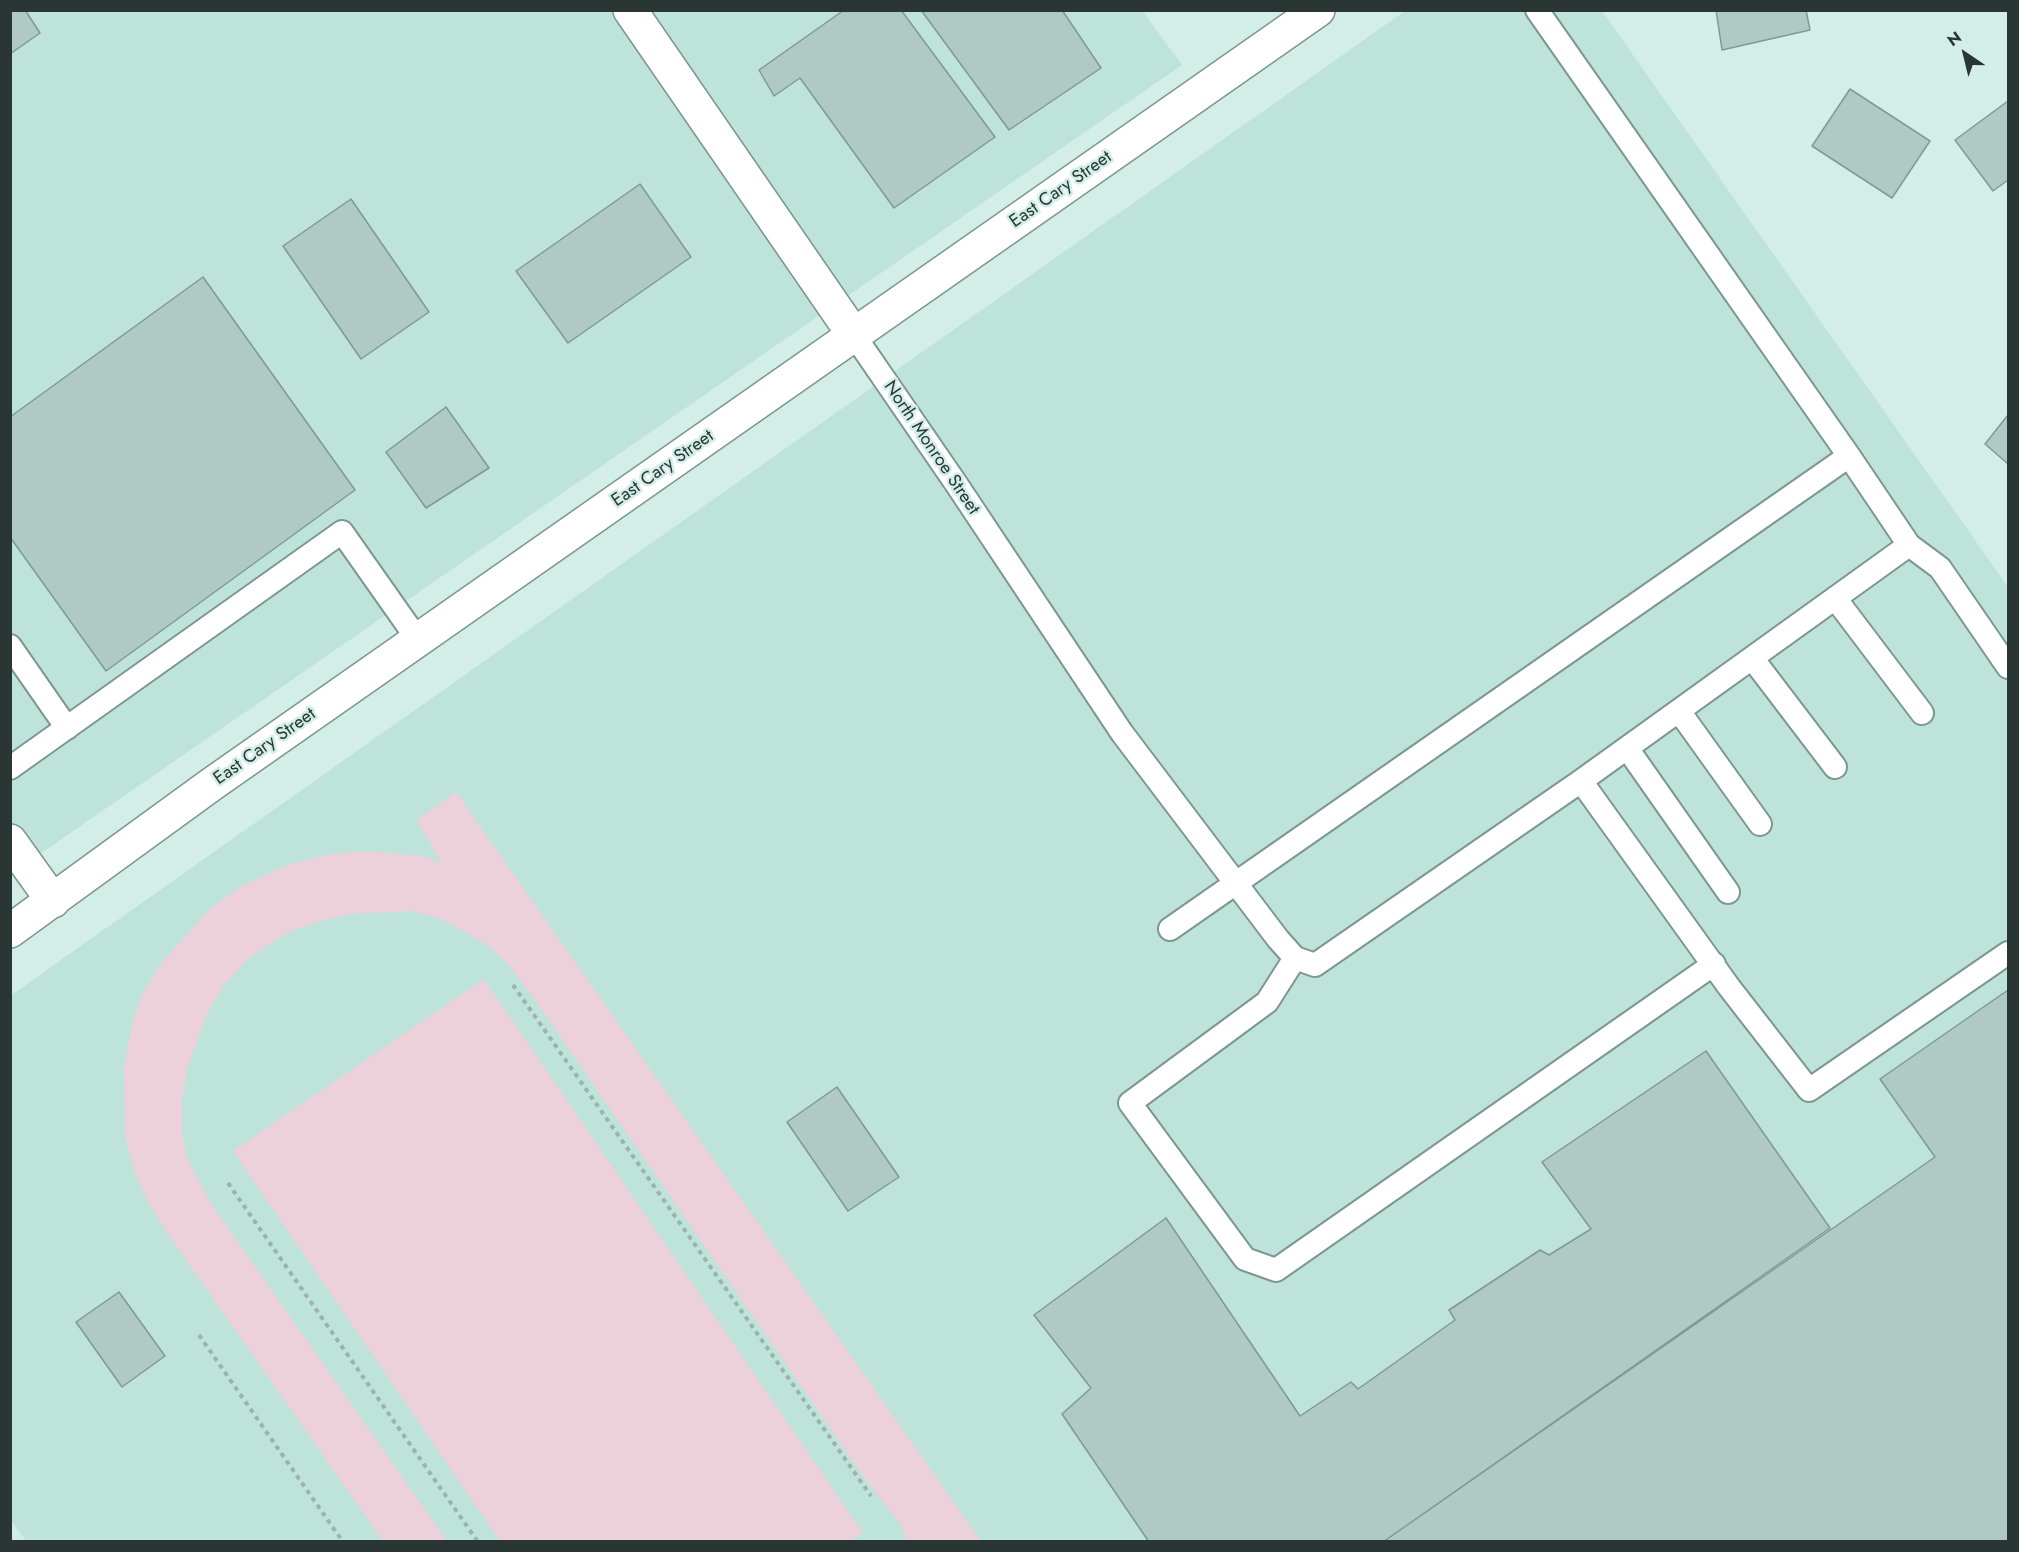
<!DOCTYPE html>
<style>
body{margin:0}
#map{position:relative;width:2019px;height:1552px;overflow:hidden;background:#d2eee7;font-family:Jost,sans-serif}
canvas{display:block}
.frame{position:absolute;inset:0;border:12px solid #2a3633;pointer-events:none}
.north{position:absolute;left:1935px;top:24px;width:60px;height:60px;-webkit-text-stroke:4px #d2eee7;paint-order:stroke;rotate:325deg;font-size:16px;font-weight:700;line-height:24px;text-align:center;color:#2a3633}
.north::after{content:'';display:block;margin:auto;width:21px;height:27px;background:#2a3633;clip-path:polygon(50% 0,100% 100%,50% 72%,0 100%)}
</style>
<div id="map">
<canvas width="2019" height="1552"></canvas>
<div class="frame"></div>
<div class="north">N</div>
</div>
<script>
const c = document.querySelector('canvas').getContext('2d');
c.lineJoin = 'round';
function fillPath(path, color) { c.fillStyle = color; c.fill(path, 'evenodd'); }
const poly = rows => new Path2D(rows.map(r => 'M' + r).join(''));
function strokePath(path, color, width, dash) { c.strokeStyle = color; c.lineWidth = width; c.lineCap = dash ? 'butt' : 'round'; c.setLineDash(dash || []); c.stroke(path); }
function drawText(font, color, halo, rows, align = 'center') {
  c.font = font + ' Jost,sans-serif'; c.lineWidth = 5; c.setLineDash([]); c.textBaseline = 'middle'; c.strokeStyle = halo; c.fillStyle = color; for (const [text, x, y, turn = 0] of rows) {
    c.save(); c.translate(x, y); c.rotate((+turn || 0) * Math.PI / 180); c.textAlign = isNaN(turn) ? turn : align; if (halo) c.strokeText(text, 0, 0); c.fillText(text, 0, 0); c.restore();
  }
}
fillPath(poly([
 [1142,10,1182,65,11,874,11,11],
 [1405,11,1602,11,2008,587,2008,1541,26,1541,10,1519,10,996]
]), '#bee3db');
fillPath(poly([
 [456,792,981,1541,906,1541,904,1529,863,1476,533,997,509,965,490,947,467,933,444,920,414,911,350,914,320,921,296,929,274,941,249,958,223,986,207,1014,187,1069,182,1100,182,1131,187,1157,210,1202,447,1541,383,1541,170,1237,149,1204,135,1173,125,1135,124,1067,132,1025,142,994,162,962,212,907,242,886,271,872,300,861,332,854,363,851,422,856,442,864,417,820],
 [484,979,863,1533,850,1541,500,1541,233,1151]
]), '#ecd1db');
const building = poly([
 [10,10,25,10,40,33,10,54,10,10],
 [844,10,901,10,995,137,894,208,800,78,774,96,759,70,844,10],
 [921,10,1062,10,1101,68,1009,130,921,10],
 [1716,10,1806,10,1810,30,1722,50,1716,10],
 [1850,89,1930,141,1892,198,1812,146,1850,89],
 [2008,101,2008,180,1993,191,1955,140,2008,101],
 [640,184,691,257,568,343,516,271,640,184],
 [351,199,429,312,361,359,283,246,351,199],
 [203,277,355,490,106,671,10,537,10,417,203,277],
 [446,407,489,468,426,508,386,452,446,407],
 [2008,415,2008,464,1985,444,2008,415],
 [2008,990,2008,1542,1383,1542,1935,1157,1880,1079,2008,990],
 [1706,1051,1830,1228,1383,1542,1149,1542,1062,1414,1091,1388,1034,1315,1166,1218,1300,1416,1351,1382,1358,1389,1455,1320,1449,1310,1540,1250,1549,1255,1591,1229,1542,1162,1706,1051],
 [837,1087,899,1177,848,1211,787,1122,837,1087],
 [119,1292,165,1356,122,1387,76,1322,119,1292]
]);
fillPath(building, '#aecac3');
strokePath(building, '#7f9993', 1.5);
const lane = poly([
 [854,335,957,485,1122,733,1278,939,1295,958,1315,965,1581,781,1909,545,1849,456,1537,10],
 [1909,545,1940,568,2008,667],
 [1835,598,1922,713],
 [10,646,67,728],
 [1752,658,1835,767],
 [1679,711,1760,824],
 [1627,748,1728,892],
 [10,768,342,532,418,640],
 [1581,781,1729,987,1809,1090,2008,953],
 [1170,929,1849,456],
 [1295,958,1267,1002,1130,1103,1245,1259,1276,1270,1714,964]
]);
const street = poly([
 [630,10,854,335],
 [10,841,53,901],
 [10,931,212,784,1318,10]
]);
strokePath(lane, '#7c9790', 26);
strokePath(street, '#7c9790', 36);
strokePath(poly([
 [513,985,871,1496],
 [228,1183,478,1542],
 [199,1335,343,1542]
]), '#9bb2ad', 4, [4.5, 4.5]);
strokePath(lane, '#fff', 22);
strokePath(street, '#fff', 33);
drawText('18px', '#2a3633', '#d2eee7', [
 ["East Cary Street",1061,190,-35],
 ["North Monroe Street",931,448,56],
 ["East Cary Street",663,469,-35],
 ["East Cary Street",265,747,-35]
]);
</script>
